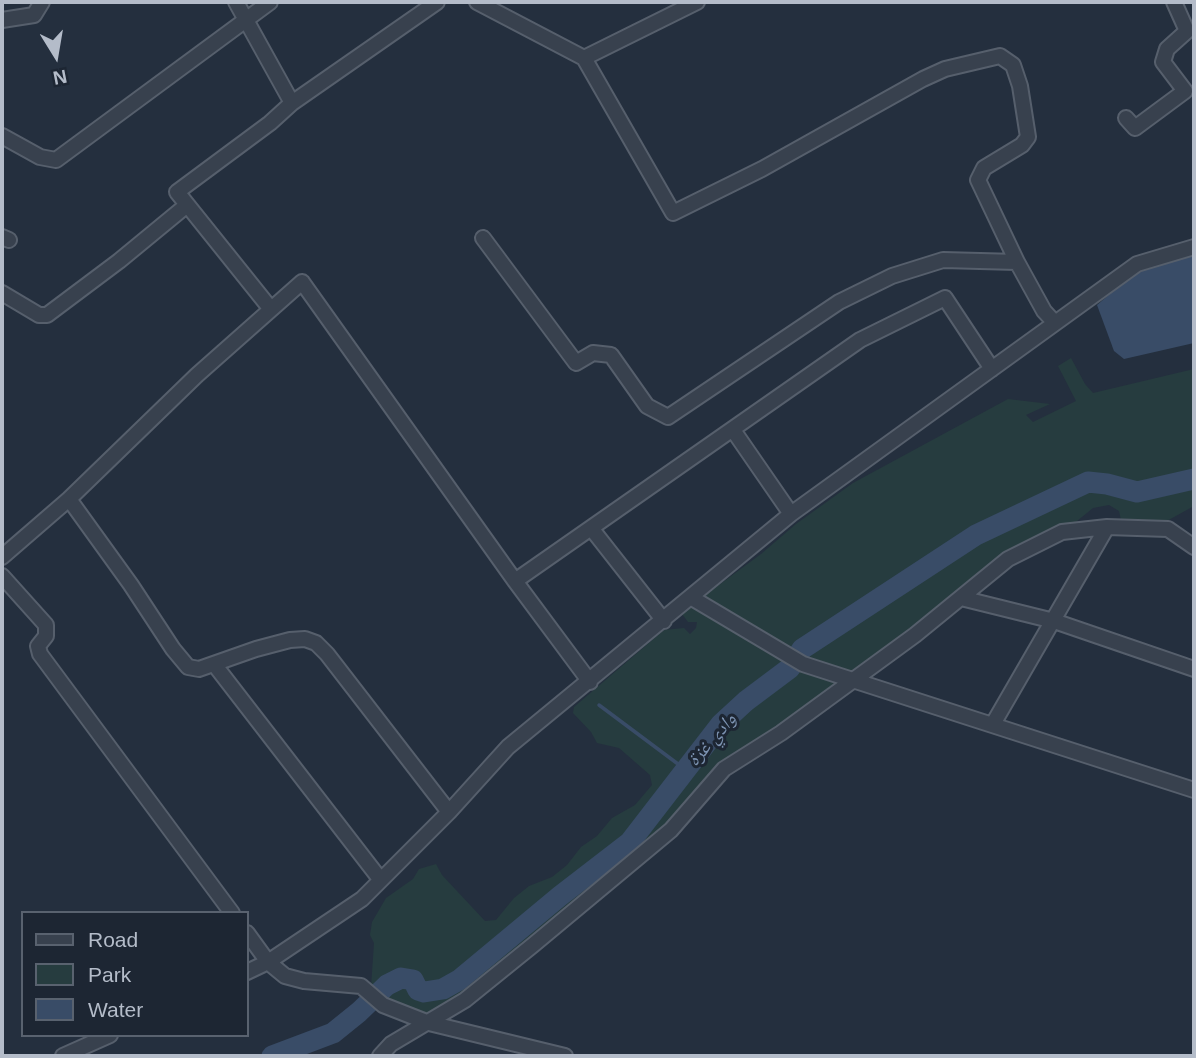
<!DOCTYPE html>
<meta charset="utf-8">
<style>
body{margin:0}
#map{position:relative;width:1196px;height:1058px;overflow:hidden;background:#242f3e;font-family:Helvetica,sans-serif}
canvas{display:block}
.frame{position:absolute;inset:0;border:4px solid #b4bcc9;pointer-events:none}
.legend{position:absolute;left:21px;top:911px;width:228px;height:126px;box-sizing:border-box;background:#1d2633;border:2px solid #59626f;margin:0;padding:9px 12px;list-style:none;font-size:21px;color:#b4bcc9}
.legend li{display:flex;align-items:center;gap:14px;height:35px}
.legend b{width:35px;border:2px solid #59626f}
.north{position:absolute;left:21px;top:21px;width:70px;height:70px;-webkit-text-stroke:5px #1d2633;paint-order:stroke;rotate:169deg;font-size:19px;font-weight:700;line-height:28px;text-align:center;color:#b4bcc9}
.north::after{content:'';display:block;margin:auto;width:24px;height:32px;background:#b4bcc9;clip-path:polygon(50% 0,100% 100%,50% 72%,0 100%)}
</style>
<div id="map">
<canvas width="1196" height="1058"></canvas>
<div class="frame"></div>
<ul class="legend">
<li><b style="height:9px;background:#38414e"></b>Road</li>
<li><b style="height:19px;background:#263c3f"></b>Park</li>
<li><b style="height:19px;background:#394c67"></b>Water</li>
</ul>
<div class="north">N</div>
</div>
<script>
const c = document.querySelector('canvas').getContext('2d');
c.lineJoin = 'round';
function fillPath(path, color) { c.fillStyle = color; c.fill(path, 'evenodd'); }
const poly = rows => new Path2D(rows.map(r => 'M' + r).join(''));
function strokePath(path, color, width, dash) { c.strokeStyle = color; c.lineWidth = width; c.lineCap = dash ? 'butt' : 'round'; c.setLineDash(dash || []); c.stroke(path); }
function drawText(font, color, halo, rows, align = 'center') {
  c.font = font + ' Helvetica,"Noto Naskh Arabic",sans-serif'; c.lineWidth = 6; c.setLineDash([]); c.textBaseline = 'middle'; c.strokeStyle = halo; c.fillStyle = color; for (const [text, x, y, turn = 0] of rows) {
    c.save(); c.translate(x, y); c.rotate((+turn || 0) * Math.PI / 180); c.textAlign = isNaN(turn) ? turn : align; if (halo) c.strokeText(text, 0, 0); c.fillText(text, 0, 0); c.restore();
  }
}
fillPath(poly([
 [1071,358,1085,384,1093,393,1194,369,1194,506,1165,522,1121,520,1119,511,1109,505,1093,508,1071,526,956,595,854,673,806,658,704,596,761,554,796,524,853,483,1008,399,1050,404,1026,415,1033,422,1076,401,1058,366],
 [693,606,802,671,841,681,463,994,428,1016,389,1001,371,987,374,943,370,935,372,922,386,898,413,879,419,869,436,864,442,875,485,921,496,920,514,898,529,886,552,877,567,865,581,847,597,836,612,818,635,805,652,785,650,775,619,748,597,743,591,732,573,713,574,707,664,630,684,628,690,634,696,628,697,622,688,622,682,614]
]), '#263c3f');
fillPath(poly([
 [1194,254,1194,343,1124,359,1114,351,1097,305,1138,270]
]), '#394c67');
strokePath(poly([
 [599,705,686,770]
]), '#394c67', 3.5);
strokePath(poly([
 [272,1056,333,1033,359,1012,387,985,401,978,413,980,418,990,424,992,443,989,459,980,560,896,630,842,721,724,746,701,790,668,802,649,976,535,1088,482,1107,484,1137,492,1194,479]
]), '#394c67', 21);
const minor = poly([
 [236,2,292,103],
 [477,2,584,58,673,213,762,169,923,79,945,69,1000,56,1013,65,1020,86,1028,137,1022,145,984,168,978,180,1017,262],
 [2,20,34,15,42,2],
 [584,58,697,2],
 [1126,118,1135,128,1185,91,1163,62,1167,49,1187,31,1174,2],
 [2,136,40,157,56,160,270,2],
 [2,237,9,240],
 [483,238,576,363,593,353,611,355,647,406,668,417,839,302,892,276,943,260,1017,262,1044,311,1055,323],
 [2,293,39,315,47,315,119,261,187,205],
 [270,308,177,192,270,123,292,103,437,2],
 [733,430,791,514],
 [69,499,131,585,173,649,188,667,199,669,256,649,290,640,305,639,316,643,327,654,449,812],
 [591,528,664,621],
 [2,557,69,499,197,375,302,282,515,581,590,682],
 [2,576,46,625,46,636,38,646,40,654,232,913],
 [515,581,860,340,945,298,992,369],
 [692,598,803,664,1194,790],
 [961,598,1054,621,1194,669],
 [214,664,380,879],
 [993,724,1107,527],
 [247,933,268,962,285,976,304,981,361,986,383,1005,429,1023,565,1056],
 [247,972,268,962,362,899,449,812,508,747,791,514,1137,264,1194,247],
 [63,1056,110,1035],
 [380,1056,391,1044,465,1000,533,945,671,830,724,769,781,733,915,635,1008,559,1062,532,1107,527,1168,529,1194,547]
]);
strokePath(minor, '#565f6c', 18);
strokePath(minor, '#38414e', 14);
drawText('italic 19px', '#7c92b1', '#1d2633', [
 ["وادي غزة",712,740,-49]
]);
</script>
